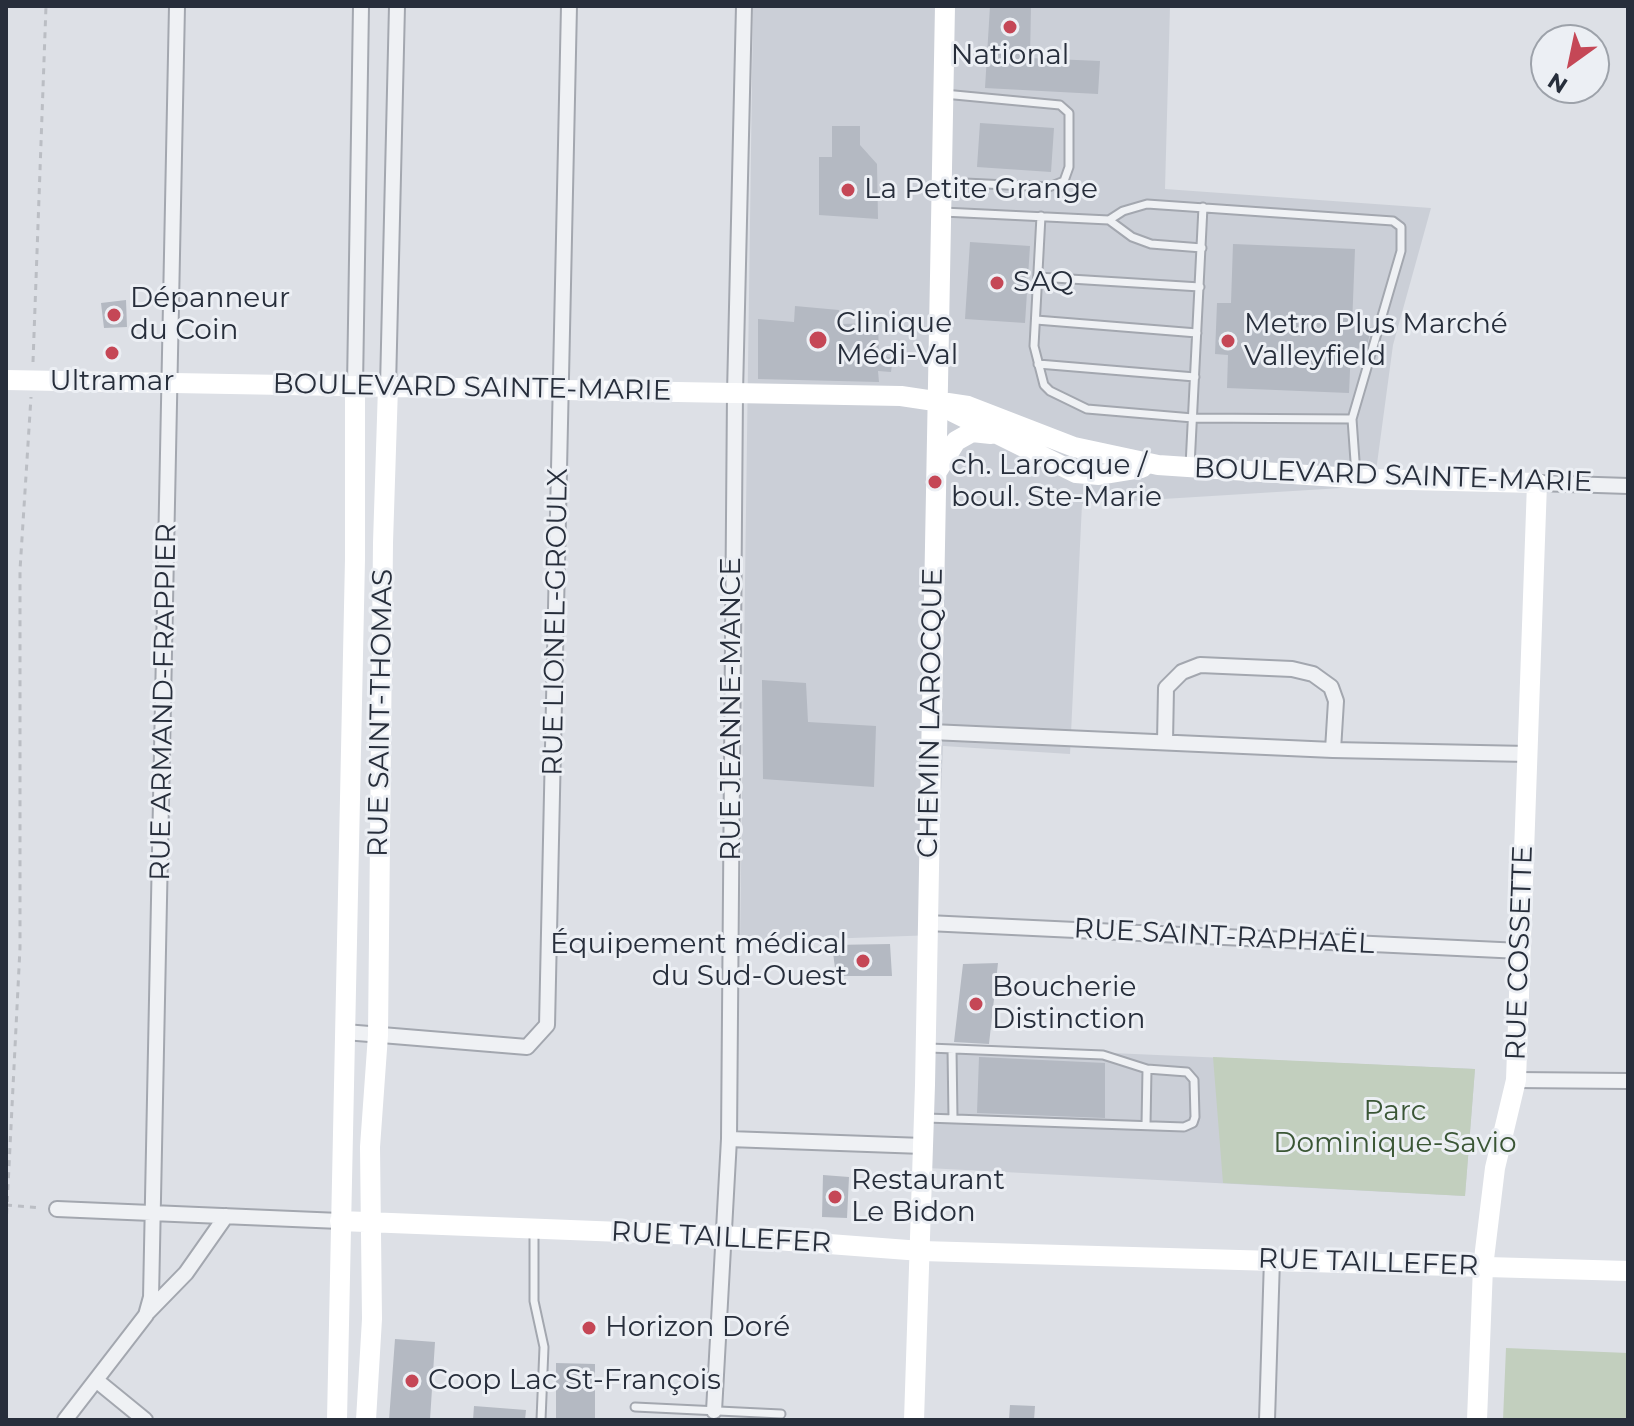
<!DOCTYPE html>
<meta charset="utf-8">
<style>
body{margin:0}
#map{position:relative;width:1634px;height:1426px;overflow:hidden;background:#dde0e6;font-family:Montserrat,sans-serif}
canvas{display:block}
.frame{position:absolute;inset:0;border:8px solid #272e3b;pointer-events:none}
.north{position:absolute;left:1530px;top:24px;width:80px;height:80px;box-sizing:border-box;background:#eceff4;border:2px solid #9da2aa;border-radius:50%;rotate:213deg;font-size:22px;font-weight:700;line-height:32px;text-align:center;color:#272e3b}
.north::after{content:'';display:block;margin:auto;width:28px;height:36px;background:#c54756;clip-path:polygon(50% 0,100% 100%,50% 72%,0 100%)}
</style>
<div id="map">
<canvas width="1634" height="1426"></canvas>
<div class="frame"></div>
<div class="north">N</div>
</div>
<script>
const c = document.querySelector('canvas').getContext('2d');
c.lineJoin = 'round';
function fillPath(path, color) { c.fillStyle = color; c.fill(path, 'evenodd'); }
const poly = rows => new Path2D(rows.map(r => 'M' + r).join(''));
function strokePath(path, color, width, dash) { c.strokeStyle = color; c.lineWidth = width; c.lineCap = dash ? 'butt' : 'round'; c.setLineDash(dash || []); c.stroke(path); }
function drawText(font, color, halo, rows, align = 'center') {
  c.font = font + ' Montserrat,sans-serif'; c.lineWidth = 6; c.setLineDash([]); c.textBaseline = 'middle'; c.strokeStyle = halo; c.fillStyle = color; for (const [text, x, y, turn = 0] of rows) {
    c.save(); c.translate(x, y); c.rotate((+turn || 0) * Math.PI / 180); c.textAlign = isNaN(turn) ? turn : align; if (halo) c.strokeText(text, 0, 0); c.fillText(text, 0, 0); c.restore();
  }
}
fillPath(poly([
 [753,6,1170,6,1165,189,1431,208,1393,345,1374,486,1082,504,1070,754,943,746,935,935,740,942],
 [930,1045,1475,1069,1465,1196,927,1168]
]), '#cbcfd7');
fillPath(poly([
 [1213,1057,1475,1069,1465,1196,1223,1183],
 [1506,1348,1628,1353,1628,1420,1503,1420]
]), '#c2cfbe');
fillPath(poly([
 [990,6,1031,6,1030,58,1100,61,1098,94,985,88],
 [980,123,1054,128,1051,172,977,167],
 [832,126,860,126,860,145,877,164,878,219,819,215,819,157,832,157],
 [970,242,1030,246,1025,323,965,319],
 [1233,244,1355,249,1352,326,1371,327,1371,330,1366,349,1351,348,1349,393,1227,388,1228,355,1215,354,1217,303,1231,303],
 [126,300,127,327,104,328,101,303],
 [795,306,839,310,841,324,878,323,879,356,893,357,891,372,878,371,879,382,758,379,758,319,794,322],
 [762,680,806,683,808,722,876,726,874,787,763,779],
 [890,944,892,976,836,976,832,945],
 [998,963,989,1044,954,1042,963,964],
 [979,1057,1105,1063,1105,1118,977,1113],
 [823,1175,849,1177,847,1218,822,1217],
 [395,1339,435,1342,430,1420,389,1420],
 [556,1363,595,1364,595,1420,556,1420],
 [1010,1405,1035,1406,1034,1420,1009,1420],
 [474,1406,526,1410,525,1420,473,1420]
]), '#b4b9c2');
const lane = poly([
 [944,182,1049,187,1064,181,1069,167,1069,113,1060,105,944,94],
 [943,212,1109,220,1123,211,1147,204,1393,221,1401,227,1401,251,1352,419,1356,475],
 [1041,216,1034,346,1044,385,1050,391,1087,409,1193,418,1352,419],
 [1109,220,1132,237,1151,244,1202,248],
 [1038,277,1200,287],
 [1036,320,1197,333],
 [1038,364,1195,377],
 [1190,466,1203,207],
 [952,1049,953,1118],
 [926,1118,1184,1127,1193,1123,1195,1117,1194,1080,1187,1072,1147,1069,1103,1055,929,1048],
 [1146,1125,1147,1069],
 [534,1230,534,1301,544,1347,541,1420],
 [635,1407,781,1414]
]);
const street = poly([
 [355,386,361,6],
 [388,387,397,6],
 [1537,483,1628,486],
 [931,732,1333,750,1528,754],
 [1165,742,1166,688,1182,672,1200,665,1292,669,1313,674,1331,687,1336,701,1333,750],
 [927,923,1521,951],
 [345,1032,527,1047,547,1025,569,6],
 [1516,1080,1628,1081],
 [729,1139,923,1146],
 [57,1209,340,1221],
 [148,1312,186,1273,226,1216],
 [96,1380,145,1420],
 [714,1411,729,1139,735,393,744,6],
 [65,1420,146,1315,151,1297,177,6],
 [1267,1420,1272,1259]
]);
strokePath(lane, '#a3a7af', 11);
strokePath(street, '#a3a7af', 18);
strokePath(poly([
 [33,362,46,6],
 [6,1205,41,1208],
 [6,1226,20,948,20,570,31,397]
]), '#bbbec4', 3, [6, 6]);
strokePath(lane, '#eff1f4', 7);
strokePath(street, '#eff1f4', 14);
strokePath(poly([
 [6,380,901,396,968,406,1074,447,1158,465,1367,479,1537,483,1516,1080,1495,1168,1483,1267,1477,1420],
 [953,412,1076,473,1099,475,1142,468],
 [938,470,956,441,972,432,991,434],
 [340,1221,724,1236,921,1251,1628,1271],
 [337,1420,355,559,355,386],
 [366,1420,372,1319,370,1147,378,1035,383,543,388,387],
 [914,1420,925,1085,945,6]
]), '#fff', 20);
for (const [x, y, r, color] of [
 [1010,27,8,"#c54756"],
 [848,190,8,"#c54756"],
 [997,283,8,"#c54756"],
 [114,315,8,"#c54756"],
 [818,340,10,"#c54756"],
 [1228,341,8,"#c54756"],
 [112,353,8,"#c54756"],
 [935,482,8,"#c54756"],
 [863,961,8,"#c54756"],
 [976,1004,8,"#c54756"],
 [835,1197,8,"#c54756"],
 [589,1328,8,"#c54756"],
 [412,1381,8,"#c54756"]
]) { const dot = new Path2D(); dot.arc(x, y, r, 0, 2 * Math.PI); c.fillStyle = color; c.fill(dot); strokePath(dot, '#eceff4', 3); }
drawText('28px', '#272e3b', '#eceff4', [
 ["National",1010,56,"center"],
 ["La Petite Grange",864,190],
 ["SAQ",1013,283],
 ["Dépanneur",130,299],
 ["du Coin",130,331],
 ["Clinique",836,324],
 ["Médi-Val",836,356],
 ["Metro Plus Marché",1244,325],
 ["Valleyfield",1244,357],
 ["Ultramar",112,382,"center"],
 ["ch. Larocque /",951,466],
 ["boul. Ste-Marie",951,498],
 ["Équipement médical",847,945,"right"],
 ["du Sud-Ouest",847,977,"right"],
 ["Boucherie",992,988],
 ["Distinction",992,1020],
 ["Restaurant",851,1181],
 ["Le Bidon",851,1213],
 ["Horizon Doré",605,1328],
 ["Coop Lac St-François",428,1381]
], 'left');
drawText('28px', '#272e3b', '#eceff4', [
 ["BOULEVARD SAINTE-MARIE",472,388,1],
 ["BOULEVARD SAINTE-MARIE",1393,476,2],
 ["RUE LIONEL-GROULX",556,622,-89],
 ["RUE ARMAND-FRAPPIER",164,702,-89],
 ["RUE JEANNE-MANCE",732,709,-90],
 ["RUE SAINT-THOMAS",381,713,-89],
 ["CHEMIN LAROCQUE",931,713,-89],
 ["RUE SAINT-RAPHAËL",1224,937,3],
 ["RUE COSSETTE",1520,953,-88],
 ["RUE TAILLEFER",721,1238,3],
 ["RUE TAILLEFER",1368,1263,2]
]);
drawText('28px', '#3a5635', '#eceff4', [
 ["Parc",1395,1112],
 ["Dominique-Savio",1395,1144]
]);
</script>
